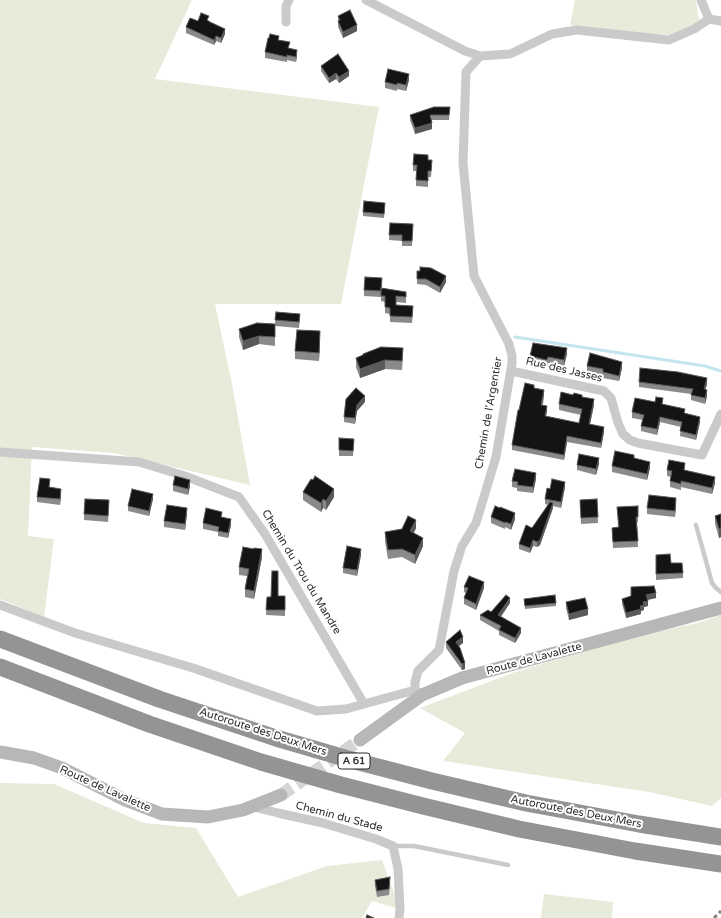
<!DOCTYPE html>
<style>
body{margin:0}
canvas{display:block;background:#fff}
</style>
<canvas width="721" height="918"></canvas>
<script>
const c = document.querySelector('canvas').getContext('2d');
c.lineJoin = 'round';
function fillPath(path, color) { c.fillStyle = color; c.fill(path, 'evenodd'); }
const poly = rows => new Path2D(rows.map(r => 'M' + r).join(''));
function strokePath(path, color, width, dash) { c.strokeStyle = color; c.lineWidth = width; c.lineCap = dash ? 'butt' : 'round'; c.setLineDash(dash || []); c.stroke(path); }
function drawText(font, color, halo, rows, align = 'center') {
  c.font = font + ' "Varela Round",sans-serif'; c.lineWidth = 4; c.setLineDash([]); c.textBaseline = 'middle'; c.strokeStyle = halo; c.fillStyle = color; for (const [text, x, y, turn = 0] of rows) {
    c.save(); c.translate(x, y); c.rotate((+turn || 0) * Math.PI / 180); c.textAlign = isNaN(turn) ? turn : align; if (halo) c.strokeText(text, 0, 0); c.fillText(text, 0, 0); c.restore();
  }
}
fillPath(poly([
 [0,0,192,0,155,79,379,107,341,304,215,304,232,384,250,485,114,453,32,447,28,536,54,539,44,617,0,599],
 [575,0,696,0,699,21,673,35,633,33,570,25],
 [721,615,721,798,712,806,649,792,443,761,465,733,420,708,515,672,629,638,697,623],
 [0,783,54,784,144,823,196,828,238,897,327,866,382,860,400,909,372,901,362,918,0,918],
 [544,894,613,902,612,918,541,918]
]), '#e6ecd9');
strokePath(poly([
 [515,337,705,366,721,371]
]), '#c3e5ed', 3);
strokePath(poly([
 [281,795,360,740]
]), '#d5d5d5', 13, [13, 6]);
strokePath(poly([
 [696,525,712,583,716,588,721,592],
 [393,846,414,846,508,865]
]), '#cacaca', 4.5);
strokePath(poly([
 [366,0,465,51,480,56,510,54,552,34,577,30,669,40,694,29,709,19],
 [701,0,709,19],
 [709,19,721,21],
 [286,22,286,6,289,0],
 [511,371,604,391,611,398,618,423,623,434,630,440,638,443,702,455,721,414],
 [0,452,139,462,185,476,239,497,265,534,364,704,415,690],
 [0,605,75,633,193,668,317,711,346,709,364,704],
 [422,695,415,690,415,682,418,671,439,650,454,571,462,546,476,523,496,457,512,363,512,356,509,344,474,276,463,163,466,72,480,56],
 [254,807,278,813,323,823,376,839,393,846,398,869,400,909,399,918]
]), '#cacaca', 9);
strokePath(poly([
 [360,740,422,695,462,678,721,608],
 [0,752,34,758,62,768,125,800,162,814,208,817,243,810,281,795]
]), '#b7b7b7', 13);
strokePath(poly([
 [0,639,159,699,276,738,355,761,432,781,526,803,639,824,721,837],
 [0,667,149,724,261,762,341,785,423,806,519,829,635,851,721,864]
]), '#949494', 17);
strokePath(poly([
 [714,918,721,911]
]), '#828282', 3, [4, 3]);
fillPath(poly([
 [338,16,357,31,343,38,338,27],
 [198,21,209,21,225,34,221,43,216,41,214,45,186,33,186,27],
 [279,40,297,55,296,62,287,60,287,62,265,58,265,52],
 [321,66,349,76,339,83,336,79,329,83,321,71],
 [409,80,406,91,397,89,397,91,385,88,385,82],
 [450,107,449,120,432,120,432,129,415,134,410,120,410,115],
 [428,160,432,166,431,177,428,177,428,187,416,186,416,171,413,171,413,165],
 [385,207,384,218,363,216,363,212],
 [390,223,413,229,412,246,402,246,402,241,389,240],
 [417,271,420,271,446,282,440,293,426,285,417,284],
 [382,288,406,292,406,303,396,302,396,305,413,312,412,323,390,322,390,314,385,313,385,302,381,301,381,297,364,296,364,290],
 [276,312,300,319,299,328,275,326,275,346,259,344,243,350,239,337,239,329,275,324],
 [320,340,319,361,295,359,295,351],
 [363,354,403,357,402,370,385,369,360,378,356,367,356,358,363,355],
 [567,354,564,366,548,363,547,366,530,362,530,356],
 [587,366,622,368,619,381,603,378,603,375,587,372],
 [639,382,707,384,705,390,707,396,705,404,691,400,691,394,639,387],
 [534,388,544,395,543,405,547,411,546,416,579,423,581,415,559,410,559,404,582,397,594,405,590,424,604,432,601,448,567,442,564,460,512,450,512,445,519,410],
 [365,402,357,411,355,424,344,422,344,417],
 [663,404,685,413,700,422,696,440,680,436,681,427,660,422,657,435,641,431,641,426,643,420,632,418,632,412],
 [354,445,353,456,339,456,339,450],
 [599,464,596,475,577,470,577,465],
 [612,466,650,468,647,480,612,472],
 [685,469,685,470,715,483,712,494,681,487,681,490,670,487,670,481,671,477,667,476,667,470],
 [536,479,533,493,517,491,517,488,512,487,512,481],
 [313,480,334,497,326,510,323,508,321,512,303,500,303,492],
 [173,485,190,486,188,495,173,491],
 [50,487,61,495,60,505,37,502,37,497],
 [565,487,561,508,553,506,553,508,540,545,537,547,533,546,530,553,519,549,519,544,532,528,548,505,545,504,545,499,550,489],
 [153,499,149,516,128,511,128,506],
 [597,499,598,523,581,524,580,500],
 [676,504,675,517,647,514,647,508],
 [109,506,108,522,84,520,84,514],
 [617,507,638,517,638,522,637,523,638,547,613,548,612,528,618,527],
 [500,508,515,519,511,530,505,527,505,529,491,523,491,517],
 [187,514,185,530,164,527,164,521],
 [721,514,721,537,719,538,715,524,715,516],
 [222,517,231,525,228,538,218,536,218,532,203,529,203,523],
 [416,528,414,533,423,546,415,564,402,557,388,559,385,541,385,532],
 [361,555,357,576,343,573,343,568],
 [656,555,671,563,683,573,683,578,656,580],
 [262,557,254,599,245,597,245,589,247,576,239,575,239,567],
 [464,587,484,588,476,610,464,604,464,598,466,593,464,592],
 [631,587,656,598,648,600,648,606,644,607,644,610,641,611,641,614,626,618,622,604,622,599,631,596],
 [278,596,285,596,285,616,266,615,267,597],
 [524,599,556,603,556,606,525,609],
 [566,602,588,615,569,620,566,608],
 [510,603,501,617,521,633,515,643,499,635,499,631,480,620,480,615,491,612],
 [446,642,463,643,459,646,465,669,462,670,446,648],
 [375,880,390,883,389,895,377,897,375,886]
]), '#8a8a8a');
fillPath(poly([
 [357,25,357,31,343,38,343,32],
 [225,29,225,34,221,43,221,38],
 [216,36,216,41,214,45,214,40],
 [297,50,297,55,296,62,296,57],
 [349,71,349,76,339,83,339,77],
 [336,73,336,79,329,83,329,78],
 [409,74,409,80,406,91,406,85],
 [432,123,432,129,415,134,415,128],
 [446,276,446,282,440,293,440,287],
 [320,331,320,340,319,361,319,353],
 [259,336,259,344,243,350,243,341],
 [567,348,567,354,564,366,564,360],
 [385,360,385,369,360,378,360,369],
 [622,362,622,368,619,381,619,376],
 [707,378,707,384,704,395,704,389],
 [544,390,544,395,541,410,541,405],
 [707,390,707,396,705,404,705,398],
 [365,396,365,402,357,411,355,424,355,418,357,405],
 [594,399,594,405,589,429,589,424],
 [547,406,547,411,545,421,545,416],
 [660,417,660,422,657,435,657,429],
 [700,417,700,422,696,440,696,435],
 [604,427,604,432,601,448,601,443],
 [567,436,567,442,564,460,564,455],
 [599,458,599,464,596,475,596,469],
 [650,462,650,468,647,480,647,474],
 [536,473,536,479,533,493,533,487],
 [715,477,715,483,712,494,712,488],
 [190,480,190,486,188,495,188,489],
 [565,482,565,487,561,508,561,502],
 [61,489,61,495,60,505,60,499],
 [334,489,334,497,326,510,326,501],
 [153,494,153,499,149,516,149,511],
 [676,498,676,504,675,517,675,511],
 [323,499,323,508,321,512,321,503],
 [553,503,553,508,540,545,537,547,537,542],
 [187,508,187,514,185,530,185,524],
 [515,513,515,519,511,530,511,524],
 [231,519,231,525,228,538,228,533],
 [416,520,416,528,410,540,410,531],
 [721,528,721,537,719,538,719,529],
 [423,538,423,546,415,564,415,555],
 [533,540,533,546,530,553,530,548],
 [262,549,262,557,254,599,254,591],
 [361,549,361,555,357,576,357,570],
 [484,582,484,588,476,610,476,604],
 [656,593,656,598,646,600,646,595],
 [510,598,510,603,498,620,498,615],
 [648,601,648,606,644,607,644,610,641,611,641,614,626,618,626,613,643,602],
 [588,609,588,615,569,620,569,614],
 [521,628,521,633,515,643,515,638],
 [463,637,463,643,456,648,456,642],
 [465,663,465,669,462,670,462,664]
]), '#5a5a5a');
const building = poly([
 [350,10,357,25,343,32,338,21,340,20,338,16,350,10],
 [201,13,209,16,207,20,210,22,225,29,221,38,216,36,214,40,186,27,190,18,198,21,201,13],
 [270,34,279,36,278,40,290,42,288,48,297,50,296,57,287,55,287,57,265,52,268,38,269,38,270,34],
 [338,54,349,71,339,77,336,73,329,78,321,66,338,54],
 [388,69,409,74,406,85,397,83,397,85,385,82,388,69],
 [434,107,450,107,449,115,430,115,432,123,415,128,410,115,434,107],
 [414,154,428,155,428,160,432,160,431,171,428,171,428,181,416,180,417,165,413,165,414,154],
 [364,201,385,203,384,214,363,212,364,201],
 [390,223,413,224,412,241,402,241,402,235,389,235,390,223],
 [420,267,431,268,446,276,440,287,426,279,417,279,417,271,420,271,420,267],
 [365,277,382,278,381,291,364,290,365,277],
 [381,288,406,292,406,297,396,296,396,305,413,306,412,317,390,316,390,308,385,307,385,296,381,296,381,288],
 [276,312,300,314,299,322,275,320,276,312],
 [257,323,275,324,275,337,259,336,243,341,239,329,257,323],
 [297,330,320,331,319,353,295,351,297,330],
 [533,343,567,348,564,360,548,357,547,360,530,356,533,343],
 [381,347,403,348,402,361,385,360,360,369,356,358,363,355,363,354,381,347],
 [590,353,622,362,619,376,603,372,603,369,587,366,590,353],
 [640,368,678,372,707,378,704,389,707,390,705,398,691,395,693,389,639,382,640,368],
 [525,383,534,385,534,388,544,390,541,405,547,406,545,416,579,423,582,409,559,404,561,392,573,395,574,393,582,395,582,397,594,399,589,424,604,427,601,443,567,436,564,455,512,445,518,410,519,410,525,383],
 [356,388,365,396,357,405,355,418,344,417,346,399,356,388],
 [656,397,663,398,662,404,685,409,684,413,700,417,696,435,680,431,682,422,660,417,657,429,641,426,644,415,632,412,635,398,655,402,656,397],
 [339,438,354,439,353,451,339,450,339,438],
 [615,451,634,455,634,458,650,462,647,474,612,466,615,451],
 [579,454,599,458,596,469,577,465,579,454],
 [669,460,685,463,684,470,715,477,712,488,681,481,681,484,670,481,672,471,667,470,669,460],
 [515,469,536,473,533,487,517,485,518,482,512,481,515,469],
 [175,476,190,480,188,489,173,485,175,476],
 [315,476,334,489,326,501,323,499,321,503,303,492,311,479,313,480,315,476],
 [40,478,50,479,49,487,61,489,60,499,37,497,40,478],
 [552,479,565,482,561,502,545,499,547,488,550,489,552,479],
 [132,489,153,494,149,511,128,506,132,489],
 [649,495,676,498,675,511,647,508,649,495],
 [85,499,109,500,108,516,84,514,85,499],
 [597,499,598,517,581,518,580,500,597,499],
 [550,502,553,503,540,540,537,542,533,540,530,548,519,544,526,525,532,528,550,502],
 [167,505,187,508,185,524,164,521,167,505],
 [495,506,500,508,500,507,515,513,511,524,505,522,505,523,491,517,495,506],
 [638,506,638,517,636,517,638,541,613,542,612,528,619,527,617,507,638,506],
 [206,508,222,512,221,517,231,519,228,533,218,531,219,527,203,523,206,508],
 [721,514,721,528,719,529,715,516,721,514],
 [408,516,416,520,410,531,423,538,415,555,402,549,388,550,385,532,402,529,408,516],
 [347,546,361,549,357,570,343,568,347,546],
 [243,547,254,549,254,548,262,549,254,591,245,589,249,569,239,567,243,547],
 [670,554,671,563,682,563,683,573,656,574,656,555,670,554],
 [272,571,278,571,278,596,285,596,285,610,266,610,267,597,271,597,272,571],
 [469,576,484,582,476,604,464,598,468,588,464,587,469,576],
 [654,586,656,593,646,595,648,601,643,602,644,605,640,606,641,609,626,613,622,599,631,596,631,587,654,586],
 [506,595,510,598,498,615,521,628,515,638,499,630,501,626,480,615,488,610,491,612,506,595],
 [555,595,556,603,525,606,524,599,555,595],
 [585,598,588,609,569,614,566,602,585,598],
 [460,630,463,637,456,642,460,648,465,663,462,664,446,642,460,630],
 [390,877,389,889,377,891,375,880,390,877],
 [367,915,374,918,366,918,367,915]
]);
fillPath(building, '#141414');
strokePath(building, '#5a5a5a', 1);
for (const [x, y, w] of [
 [354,761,32]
]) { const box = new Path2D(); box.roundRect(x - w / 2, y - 8, w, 16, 3); c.fillStyle = '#fff'; c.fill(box); strokePath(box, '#2d2d2d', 1); }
drawText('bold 10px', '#2d2d2d', null, [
 ["A 61",354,761]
]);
drawText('11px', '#2d2d2d', '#fff', [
 ["Rue des Jasses",564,370,13],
 ["Chemin de l'Argentier",489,413,-80],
 ["Chemin du Trou du Mandre",301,572,59],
 ["Route de Lavalette",534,659,-15],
 ["Autoroute des Deux Mers",263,732,18],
 ["Route de Lavalette",105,789,24],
 ["Autoroute des Deux Mers",576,812,11],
 ["Chemin du Stade",339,817,15]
]);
</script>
